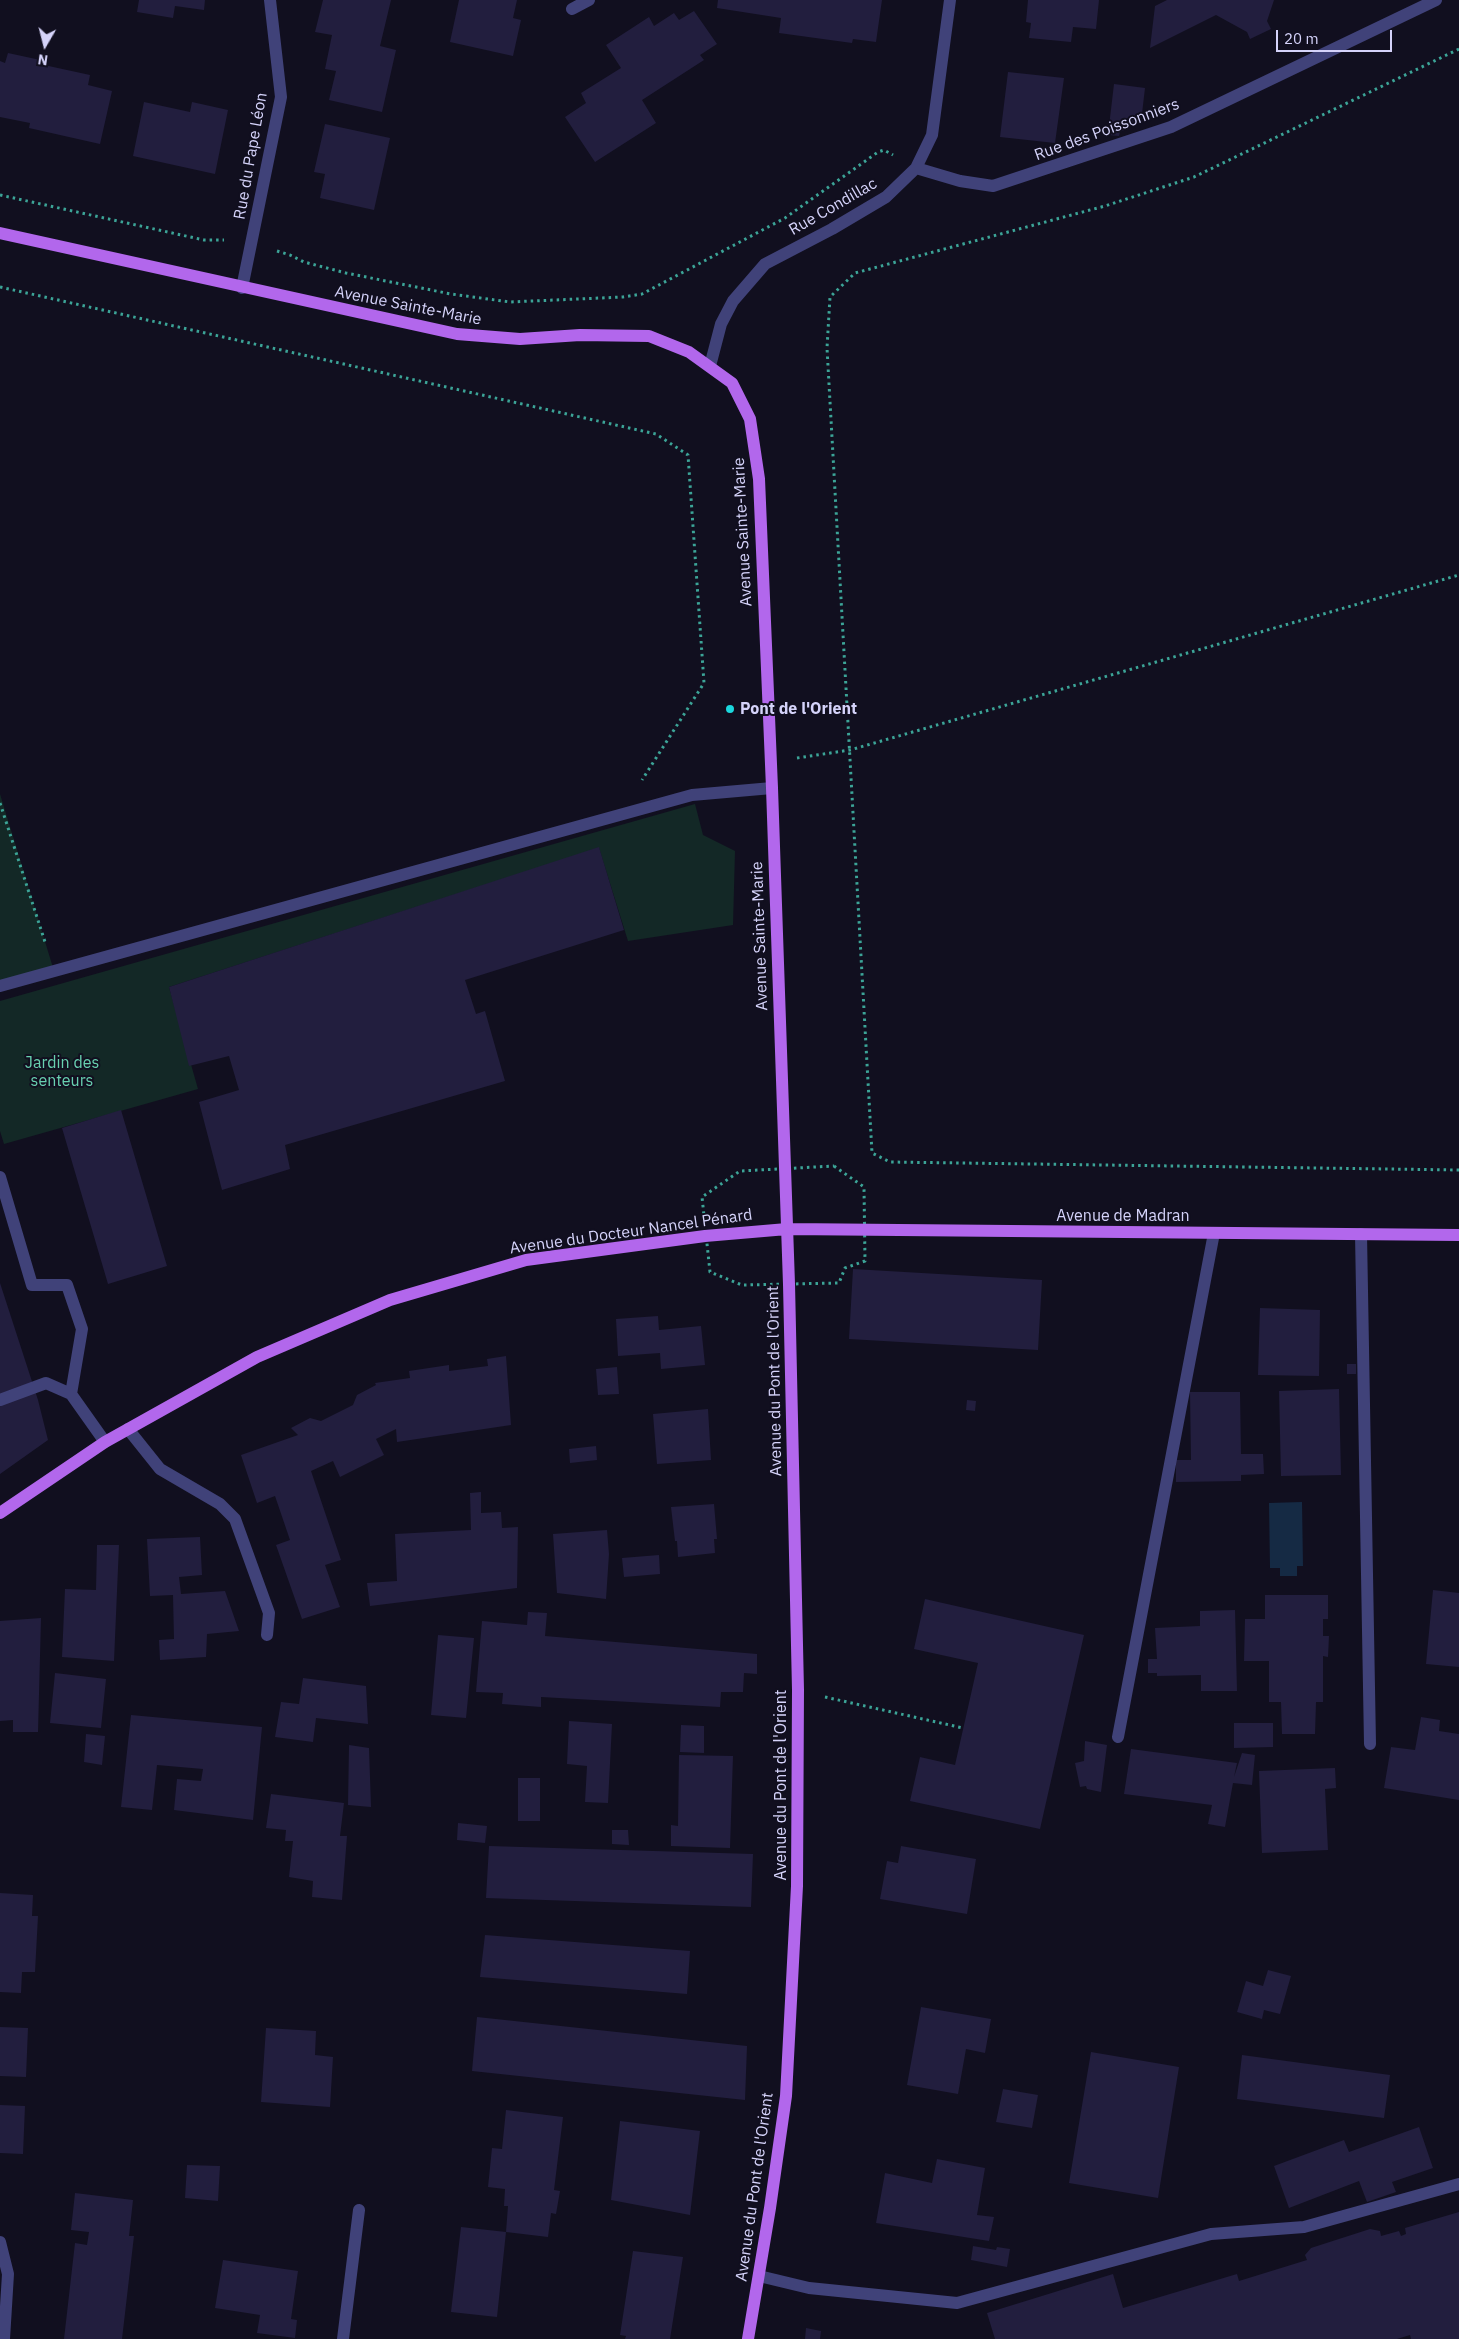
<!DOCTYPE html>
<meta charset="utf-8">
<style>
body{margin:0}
#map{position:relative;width:1459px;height:2339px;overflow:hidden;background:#110f1f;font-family:"IBM Plex Sans",sans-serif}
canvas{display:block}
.north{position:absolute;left:20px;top:20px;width:50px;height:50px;-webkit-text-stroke:4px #110f1f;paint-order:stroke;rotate:188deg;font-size:14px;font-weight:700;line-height:20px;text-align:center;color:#d5d3fa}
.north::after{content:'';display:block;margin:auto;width:18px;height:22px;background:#d5d3fa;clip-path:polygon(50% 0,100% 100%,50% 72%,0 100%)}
.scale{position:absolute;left:1276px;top:30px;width:116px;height:22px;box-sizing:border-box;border:2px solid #d5d3fa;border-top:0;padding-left:6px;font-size:15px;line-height:18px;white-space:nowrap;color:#d5d3fa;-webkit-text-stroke:4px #110f1f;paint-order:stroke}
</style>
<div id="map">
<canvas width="1459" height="2339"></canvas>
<div class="north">N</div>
<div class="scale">20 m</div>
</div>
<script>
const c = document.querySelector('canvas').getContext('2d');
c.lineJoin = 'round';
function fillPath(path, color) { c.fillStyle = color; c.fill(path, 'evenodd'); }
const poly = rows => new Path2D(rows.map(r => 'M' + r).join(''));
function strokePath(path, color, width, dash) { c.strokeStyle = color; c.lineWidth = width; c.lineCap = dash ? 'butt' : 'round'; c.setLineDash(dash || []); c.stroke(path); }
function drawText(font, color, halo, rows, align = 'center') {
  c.font = font + ' "IBM Plex Sans",sans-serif'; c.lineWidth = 4; c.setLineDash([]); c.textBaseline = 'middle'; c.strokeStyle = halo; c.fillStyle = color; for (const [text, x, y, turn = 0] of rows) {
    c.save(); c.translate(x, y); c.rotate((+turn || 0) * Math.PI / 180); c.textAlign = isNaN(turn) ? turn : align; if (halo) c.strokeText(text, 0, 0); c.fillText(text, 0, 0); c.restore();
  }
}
fillPath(poly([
 [0,794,54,971,0,986],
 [695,804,703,835,735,851,733,925,628,941,599,848,169,987,198,1089,4,1144,0,1131,0,1001]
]), '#132826');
fillPath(poly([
 [1302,1502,1303,1566,1297,1566,1297,1576,1280,1576,1280,1568,1270,1568,1269,1503]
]), '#152a44');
fillPath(poly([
 [139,0,205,0,204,10,175,6,173,18,137,12],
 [323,0,391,0,380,46,396,50,382,112,329,100,336,71,325,69,332,35,315,32],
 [459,0,517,0,513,18,521,20,513,56,450,42],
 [718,0,882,0,876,42,853,39,852,43,779,33,781,18,717,8],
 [1028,0,1099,0,1096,29,1073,27,1071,42,1029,38,1031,23,1026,22],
 [1167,0,1274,0,1267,21,1271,29,1250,39,1247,32,1216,15,1150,48,1155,6],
 [694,11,717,44,700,55,704,60,642,100,656,123,595,162,565,117,586,103,581,93,621,68,606,45,649,17,654,26,674,13,679,20],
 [8,53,45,61,44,65,90,75,88,85,112,91,100,144,29,128,30,123,0,117,0,61,5,63],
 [1008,72,1064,78,1055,143,1000,137],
 [1114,84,1145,88,1141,122,1120,132,1119,136,1108,135],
 [144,102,190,112,192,102,228,110,215,174,133,156],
 [325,124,390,138,374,210,320,198,325,174,314,172],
 [599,847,624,930,465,980,476,1014,485,1011,505,1081,285,1145,290,1169,222,1190,199,1102,239,1090,229,1056,189,1066,169,987],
 [121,1110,167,1266,108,1284,62,1128],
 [853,1269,1042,1280,1038,1350,849,1339],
 [0,1283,38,1400,48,1440,0,1474],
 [1260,1308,1320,1310,1319,1376,1258,1375],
 [658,1316,659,1330,701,1326,705,1365,661,1369,660,1353,618,1356,616,1319],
 [506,1356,511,1425,397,1442,396,1429,376,1439,384,1455,340,1477,333,1461,311,1471,341,1560,325,1565,340,1607,302,1619,276,1545,290,1540,275,1496,257,1503,241,1455,298,1435,291,1428,310,1418,321,1421,353,1405,357,1395,376,1385,375,1383,410,1378,409,1371,449,1365,449,1371,488,1366,487,1359],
 [1347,1364,1356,1364,1356,1374,1347,1374],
 [617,1367,619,1394,598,1395,596,1369],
 [1339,1389,1341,1475,1281,1476,1279,1391],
 [1190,1392,1240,1392,1241,1454,1263,1454,1264,1474,1241,1475,1241,1481,1176,1482,1176,1460,1191,1460],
 [967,1400,976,1401,975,1411,966,1410],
 [708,1409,711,1460,657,1464,653,1414],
 [596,1446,597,1460,570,1463,569,1449],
 [481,1492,481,1513,501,1512,502,1528,518,1527,517,1588,370,1606,367,1583,397,1581,395,1534,471,1530,470,1493],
 [714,1504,717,1539,714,1539,715,1553,678,1557,677,1541,675,1541,671,1507],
 [607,1530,609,1554,606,1599,557,1593,553,1534],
 [200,1537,202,1575,179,1577,181,1594,225,1591,239,1631,207,1634,206,1657,160,1660,159,1640,174,1639,173,1595,150,1596,147,1539],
 [97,1545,119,1545,114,1661,62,1657,65,1589,96,1590],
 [659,1555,660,1574,624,1577,622,1558],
 [1433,1590,1459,1593,1459,1667,1426,1664],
 [1265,1595,1328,1595,1328,1619,1323,1619,1323,1636,1329,1636,1328,1657,1323,1656,1323,1702,1316,1702,1315,1734,1282,1734,1281,1702,1269,1702,1269,1661,1244,1661,1245,1619,1265,1619],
 [925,1599,1084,1635,1040,1829,910,1801,920,1757,955,1765,978,1663,914,1649],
 [1235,1610,1237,1691,1201,1691,1201,1675,1157,1676,1157,1673,1148,1673,1148,1659,1157,1659,1155,1628,1200,1626,1200,1611],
 [528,1612,547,1613,545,1636,757,1654,757,1674,744,1673,743,1692,721,1692,720,1707,541,1697,541,1707,502,1704,503,1693,476,1692,482,1621,527,1625],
 [41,1618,38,1732,13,1732,13,1720,0,1721,0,1621],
 [438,1635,474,1638,466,1718,431,1715],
 [55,1673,106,1679,101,1728,50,1723],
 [303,1678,366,1686,368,1724,316,1718,313,1742,275,1737,281,1702,299,1704],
 [131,1715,262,1727,253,1820,174,1810,177,1779,201,1781,203,1769,157,1765,152,1810,121,1807],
 [1421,1717,1440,1720,1439,1731,1459,1734,1459,1800,1384,1788,1391,1747,1415,1750],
 [569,1721,612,1724,608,1803,585,1802,587,1766,567,1764],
 [1234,1723,1273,1723,1273,1747,1234,1748],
 [681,1725,704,1726,704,1753,680,1752],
 [86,1734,105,1736,102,1765,84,1762],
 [1085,1741,1107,1745,1101,1792,1087,1789,1086,1786,1080,1787,1075,1763,1084,1761],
 [349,1745,369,1748,371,1807,348,1805],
 [1131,1749,1237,1763,1234,1777,1242,1753,1255,1755,1252,1785,1233,1783,1225,1827,1208,1824,1212,1805,1124,1794],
 [679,1755,733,1756,730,1848,671,1846,671,1825,678,1826],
 [1335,1768,1336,1788,1325,1789,1328,1850,1262,1853,1259,1771],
 [518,1778,540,1778,540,1821,518,1821],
 [271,1794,344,1803,340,1836,347,1836,342,1900,312,1897,313,1881,289,1877,293,1841,285,1841,286,1830,266,1828],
 [458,1823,487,1826,485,1843,457,1840],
 [612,1830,628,1830,629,1845,612,1844],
 [489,1846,753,1854,751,1907,486,1898],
 [901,1846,976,1859,967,1914,880,1899,887,1861,898,1863],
 [0,1893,33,1895,32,1916,38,1916,35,1972,22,1972,21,1993,0,1992],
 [485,1935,690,1951,687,1994,480,1977],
 [1268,1970,1291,1976,1280,2014,1264,2010,1262,2019,1237,2012,1246,1981,1263,1986],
 [921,2007,991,2019,985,2053,966,2049,958,2094,907,2085],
 [477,2017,747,2046,745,2100,472,2071],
 [0,2027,28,2028,26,2077,0,2076],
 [266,2028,316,2031,315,2055,333,2057,330,2107,261,2102],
 [1091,2052,1179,2067,1158,2198,1069,2183],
 [1242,2055,1390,2075,1384,2118,1237,2099],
 [1003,2089,1038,2095,1032,2128,996,2122],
 [0,2105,25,2106,23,2154,0,2153],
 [506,2110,563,2117,554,2190,560,2191,556,2214,551,2213,548,2237,506,2232,508,2206,504,2206,505,2189,488,2187,492,2148,502,2149],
 [620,2121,700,2131,690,2215,611,2200],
 [1419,2127,1433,2168,1392,2182,1396,2192,1367,2202,1359,2181,1289,2208,1274,2166,1344,2140,1349,2152],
 [937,2159,985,2168,977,2215,994,2217,989,2241,876,2223,885,2173,932,2183],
 [187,2165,220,2166,218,2201,185,2198],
 [75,2193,133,2200,129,2236,134,2236,122,2339,64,2339,75,2243,87,2245,89,2232,71,2230],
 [1459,2212,1459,2339,1411,2339,1410,2335,1397,2339,995,2339,987,2313,1113,2274,1123,2308,1237,2274,1239,2281,1307,2260,1305,2255,1311,2248,1370,2229,1380,2231,1381,2236,1399,2231,1401,2236,1406,2234,1405,2228],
 [461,2227,506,2232,497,2317,451,2312],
 [973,2246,996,2250,997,2247,1010,2249,1007,2267,971,2260],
 [633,2251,683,2257,670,2339,625,2339,626,2336,620,2335],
 [223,2260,298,2271,291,2319,297,2320,295,2338,257,2333,260,2315,215,2308],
 [806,2328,821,2331,820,2339,805,2339]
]), '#221e3e');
strokePath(poly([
 [1459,49,1194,177,1105,206,855,273,830,297,827,348,872,1153,890,1162,1459,1170],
 [0,195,204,240,224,240],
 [277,251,290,255,304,262,346,273,451,294,510,302,623,297,642,294,785,218,878,152,884,150,893,155],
 [0,287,656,434,688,455,704,683,642,780],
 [797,758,850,750,1459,575],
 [0,803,46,945],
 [834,1166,864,1187,865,1261,845,1268,839,1283,742,1285,710,1272,702,1197,740,1171,834,1166],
 [825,1697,963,1728]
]), '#3ca497', 3, [2.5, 4]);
strokePath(poly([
 [572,9,589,0],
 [916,168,960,181,993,186,1171,127,1436,0],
 [242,288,281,97,270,0],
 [710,366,721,324,733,301,765,264,832,229,886,197,916,168,932,135,950,0],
 [0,986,692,795,772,788],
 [0,1177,32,1285,67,1285,82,1329,71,1394,105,1442],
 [1361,1234,1370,1744],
 [0,1400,46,1383,71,1394],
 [128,1429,160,1469,220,1504,235,1519,269,1613,267,1635],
 [1118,1737,1214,1233],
 [0,2242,8,2274,4,2339],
 [759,2276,809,2288,957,2303,1211,2234,1304,2227,1459,2184],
 [343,2339,359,2210]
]), '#404279', 12);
strokePath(poly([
 [0,233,457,334,520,339,580,335,649,336,689,352,732,383,750,419,759,479,772,788,789,1284,798,1690,797,1886,786,2096,770,2208,748,2339],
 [0,1513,105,1442,257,1357,390,1300,526,1260,705,1236,787,1229,1459,1235]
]), '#b267ec', 12);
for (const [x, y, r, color] of [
 [730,709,5,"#1bd7dd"]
]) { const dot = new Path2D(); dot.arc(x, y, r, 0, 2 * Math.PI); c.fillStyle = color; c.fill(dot); strokePath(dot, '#110f1f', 2); }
drawText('16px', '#d5d3fa', '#110f1f', [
 ["Rue des Poissonniers",1107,130,-20],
 ["Rue du Pape Léon",251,156,-80],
 ["Rue Condillac",833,207,-30],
 ["Avenue Sainte-Marie",408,306,11],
 ["Avenue Sainte-Marie",743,532,-93],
 ["Avenue Sainte-Marie",760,936,-92],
 ["Avenue de Madran",1123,1216],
 ["Avenue du Docteur Nancel Pénard",631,1232,-8],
 ["Avenue du Pont de l'Orient",775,1381,-91],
 ["Avenue du Pont de l'Orient",781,1785,-90],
 ["Avenue du Pont de l'Orient",755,2187,-82]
]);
drawText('bold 16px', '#d5d3fa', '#110f1f', [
 ["Pont de l'Orient",740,709]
], 'left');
drawText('16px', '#68d0b0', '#110f1f', [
 ["Jardin des",62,1063],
 ["senteurs",62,1081]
]);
</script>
